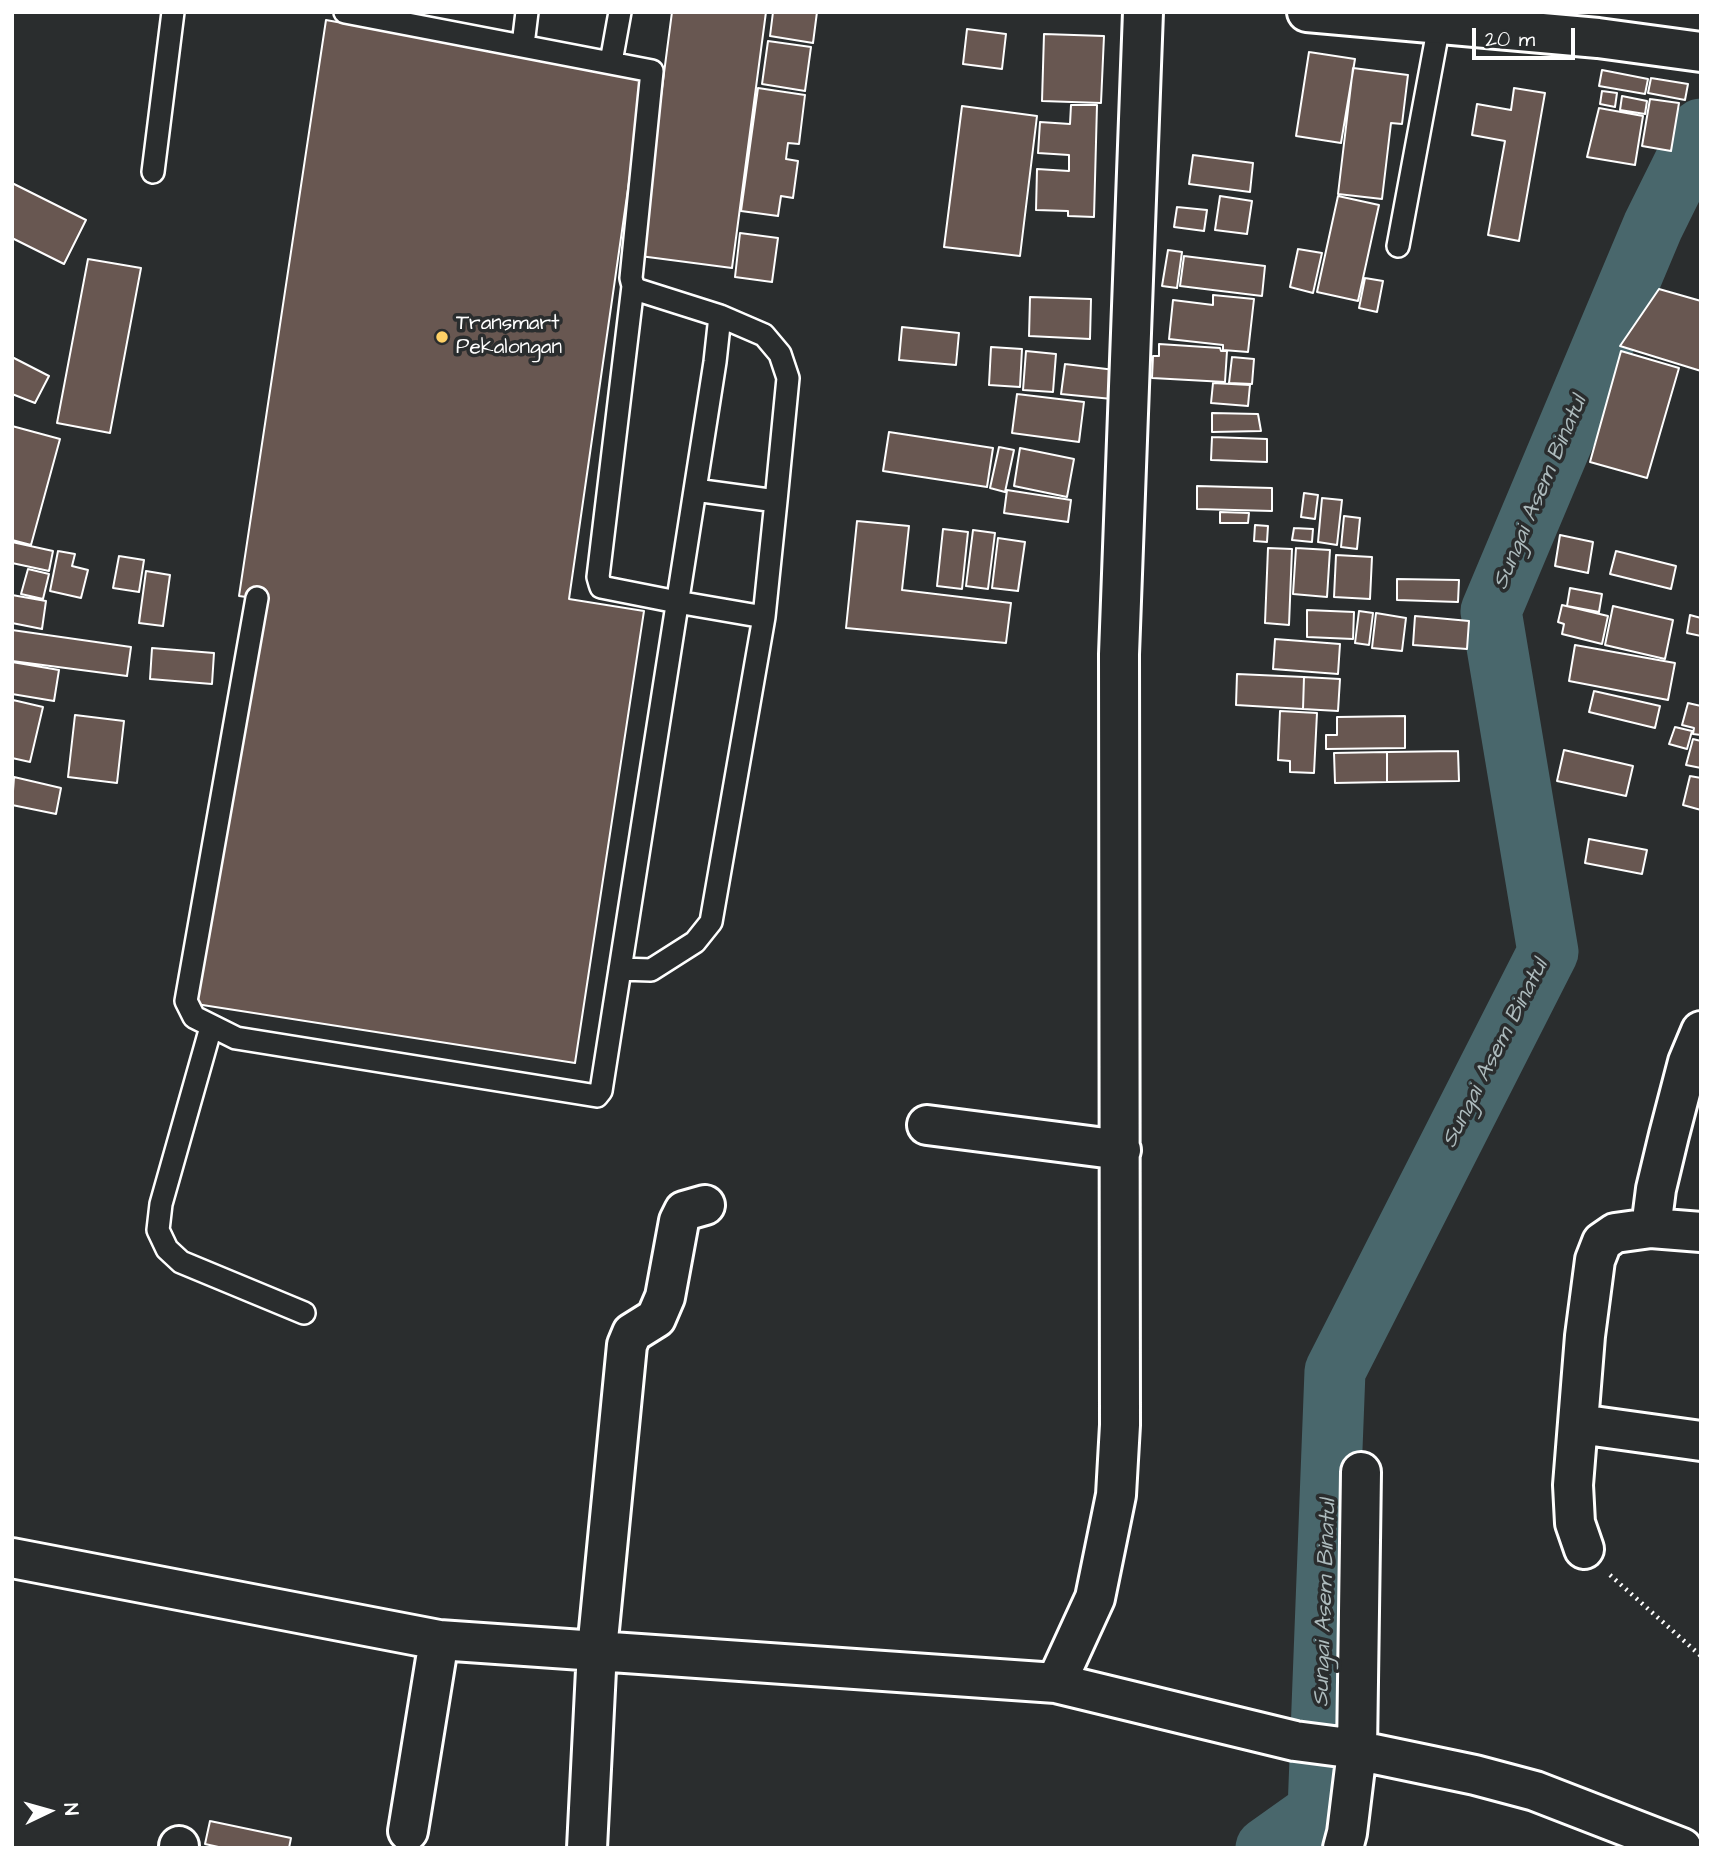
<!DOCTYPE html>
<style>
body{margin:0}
#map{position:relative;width:1713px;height:1860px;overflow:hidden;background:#2a2d2e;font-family:"Architects Daughter",sans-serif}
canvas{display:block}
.frame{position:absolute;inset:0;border:14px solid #fff;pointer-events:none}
.north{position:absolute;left:14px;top:1776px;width:70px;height:70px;-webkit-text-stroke:5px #2a2d2e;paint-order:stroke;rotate:85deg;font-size:19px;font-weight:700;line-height:28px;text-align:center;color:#fff}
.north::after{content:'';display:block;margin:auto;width:24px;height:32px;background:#fff;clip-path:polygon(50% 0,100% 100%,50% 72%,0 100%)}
.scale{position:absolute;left:1472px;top:28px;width:103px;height:32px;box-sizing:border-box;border:4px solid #fff;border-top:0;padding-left:9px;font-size:21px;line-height:24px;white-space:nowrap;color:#fff;-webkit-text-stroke:5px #2a2d2e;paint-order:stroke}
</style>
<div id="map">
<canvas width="1713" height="1860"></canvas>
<div class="frame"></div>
<div class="north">N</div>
<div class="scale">20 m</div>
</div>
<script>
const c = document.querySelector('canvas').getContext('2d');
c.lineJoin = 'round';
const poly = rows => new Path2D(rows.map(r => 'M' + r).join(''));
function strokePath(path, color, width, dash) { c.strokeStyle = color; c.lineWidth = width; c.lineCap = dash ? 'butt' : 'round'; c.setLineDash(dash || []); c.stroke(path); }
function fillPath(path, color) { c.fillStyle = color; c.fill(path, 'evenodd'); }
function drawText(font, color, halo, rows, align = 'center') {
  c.font = font + ' "Architects Daughter",sans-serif'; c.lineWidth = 7; c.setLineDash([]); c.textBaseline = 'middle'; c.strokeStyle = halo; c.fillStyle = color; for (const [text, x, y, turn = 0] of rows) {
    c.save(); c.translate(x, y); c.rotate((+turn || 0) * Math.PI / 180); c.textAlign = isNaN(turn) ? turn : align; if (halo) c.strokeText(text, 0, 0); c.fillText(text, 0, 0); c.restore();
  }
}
strokePath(poly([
 [1266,1848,1318,1811,1335,1371,1548,952,1491,611,1653,226,1701,129]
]), '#49676c', 61);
const building = poly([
 [672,12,766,12,732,268,640,256,672,12],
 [773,12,817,12,813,43,770,36,773,12],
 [326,20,644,78,569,599,644,611,575,1063,196,1004,261,599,239,596,326,20],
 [967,29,1006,34,1002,69,963,64,967,29],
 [1044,34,1104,36,1101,103,1042,101,1044,34],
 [768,41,811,47,805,91,762,84,768,41],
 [1309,52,1355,59,1341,143,1296,136,1309,52],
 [1353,68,1408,75,1402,124,1391,123,1382,199,1338,194,1353,68],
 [1602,70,1648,79,1645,94,1599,86,1602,70],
 [1651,78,1688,84,1685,100,1648,93,1651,78],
 [758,88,805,95,799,144,788,143,786,159,798,161,793,198,781,196,778,216,741,211,758,88],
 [1514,88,1545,93,1519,241,1488,235,1505,141,1472,135,1477,104,1511,110,1514,88],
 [1602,91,1617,93,1615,107,1600,104,1602,91],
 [1622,96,1647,101,1645,114,1620,110,1622,96],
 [1650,99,1679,103,1671,151,1642,146,1650,99],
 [1071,105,1097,105,1094,217,1068,216,1068,211,1036,210,1037,169,1069,171,1069,155,1038,153,1040,122,1070,124,1071,105],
 [962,106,1037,116,1020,256,944,247,962,106],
 [1599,108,1643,116,1635,165,1587,157,1599,108],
 [1193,155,1253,163,1250,192,1189,184,1193,155],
 [12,183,86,220,64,264,12,238,12,183],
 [1220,196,1252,201,1247,234,1215,230,1220,196],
 [1338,196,1379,205,1358,301,1317,292,1338,196],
 [1177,207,1207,210,1204,231,1174,227,1177,207],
 [740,233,778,238,772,282,735,277,740,233],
 [1298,249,1322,253,1313,293,1290,287,1298,249],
 [1168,250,1182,252,1177,288,1162,286,1168,250],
 [1184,256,1265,266,1262,296,1180,286,1184,256],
 [88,259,141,268,110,433,57,423,88,259],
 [1365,278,1383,281,1377,312,1359,308,1365,278],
 [1659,289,1701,301,1701,371,1620,346,1659,289],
 [1213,295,1254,299,1248,352,1223,350,1223,345,1169,339,1173,300,1213,305,1213,295],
 [1030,297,1091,299,1090,339,1029,336,1030,297],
 [902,327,959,333,956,365,899,360,902,327],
 [1159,344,1220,348,1221,351,1227,351,1225,382,1152,378,1153,356,1159,356,1159,344],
 [991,347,1022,349,1020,387,989,385,991,347],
 [1026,351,1056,354,1053,392,1023,390,1026,351],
 [1621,351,1679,368,1647,478,1590,462,1621,351],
 [12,357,49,376,35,403,12,394,12,357],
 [1232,357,1254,359,1252,384,1229,383,1232,357],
 [1065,364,1115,370,1112,399,1061,394,1065,364],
 [1213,383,1250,385,1248,406,1211,403,1213,383],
 [1017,394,1084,402,1079,442,1012,433,1017,394],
 [1212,413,1258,414,1261,431,1212,432,1212,413],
 [12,426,60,439,31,545,12,540,12,426],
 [889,432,993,448,987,487,883,471,889,432],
 [1212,437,1267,439,1267,462,1211,460,1212,437],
 [999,447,1014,450,1005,492,990,488,999,447],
 [1020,448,1074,459,1067,497,1014,486,1020,448],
 [1197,486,1272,488,1272,511,1197,509,1197,486],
 [1007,490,1071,500,1068,522,1004,513,1007,490],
 [1304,493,1318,495,1315,519,1301,517,1304,493],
 [1322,498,1342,500,1337,545,1318,542,1322,498],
 [1220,512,1249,513,1248,523,1220,523,1220,512],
 [1344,516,1360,518,1357,549,1341,547,1344,516],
 [857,521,909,526,902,590,1011,603,1006,643,846,628,857,521],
 [1255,525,1268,526,1267,542,1254,541,1255,525],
 [1294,528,1313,529,1312,542,1292,540,1294,528],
 [943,529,968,532,962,589,937,586,943,529],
 [973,530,995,533,988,589,966,586,973,530],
 [1560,535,1593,542,1588,573,1555,566,1560,535],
 [998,538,1025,542,1018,591,992,588,998,538],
 [12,542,53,551,49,571,12,563,12,542],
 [1268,548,1292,549,1289,625,1265,623,1268,548],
 [1296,548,1330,550,1327,597,1293,594,1296,548],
 [58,551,75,554,72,566,88,570,81,598,50,591,58,551],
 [1616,551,1676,566,1671,589,1610,574,1616,551],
 [1336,555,1372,557,1370,599,1334,597,1336,555],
 [119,556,144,560,139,592,113,588,119,556],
 [28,569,49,574,43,599,21,594,28,569],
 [146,571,170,575,163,626,139,623,146,571],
 [1397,579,1459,580,1458,602,1397,600,1397,579],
 [1570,588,1602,594,1599,612,1567,606,1570,588],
 [12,595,46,601,42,629,12,623,12,595],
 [1562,605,1608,616,1602,644,1562,634,1564,624,1558,622,1562,605],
 [1613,606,1673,620,1665,659,1605,645,1613,606],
 [1307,610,1354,612,1353,639,1307,637,1307,610],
 [1359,611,1373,613,1369,645,1355,643,1359,611],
 [1376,613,1406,618,1402,651,1372,648,1376,613],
 [1690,615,1701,618,1701,636,1687,633,1690,615],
 [1415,616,1469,621,1467,649,1413,645,1415,616],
 [12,630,131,647,127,676,12,661,12,630],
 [1275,639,1340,644,1338,674,1273,669,1275,639],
 [1575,645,1675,663,1668,700,1569,681,1575,645],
 [152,648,214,653,212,684,150,679,152,648],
 [12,662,59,670,54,701,12,694,12,662],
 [1237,674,1304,677,1303,709,1236,705,1237,674],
 [1304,677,1340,679,1338,711,1303,709,1304,677],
 [1594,691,1660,706,1655,728,1589,712,1594,691],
 [13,700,43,707,30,762,12,758,13,700],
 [1688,703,1701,706,1701,735,1693,734,1694,728,1682,725,1688,703],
 [1280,711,1317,713,1314,773,1290,772,1290,761,1278,760,1280,711],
 [75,715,124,721,117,783,68,777,75,715],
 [1405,716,1405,748,1326,749,1326,735,1337,735,1337,717,1405,716],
 [1675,727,1692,731,1687,749,1669,744,1675,727],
 [1693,739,1701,741,1701,768,1686,765,1693,739],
 [1564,750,1633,766,1626,796,1557,781,1564,750],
 [1458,751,1459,781,1387,782,1387,752,1458,751],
 [1387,752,1387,782,1335,783,1334,753,1387,752],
 [1690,776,1701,778,1701,810,1683,805,1690,776],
 [14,777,61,788,56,814,12,805,14,777],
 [1589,839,1647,850,1642,874,1585,863,1589,839],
 [210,1821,291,1838,289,1848,223,1848,205,1844,210,1821]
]);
fillPath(building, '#685751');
strokePath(building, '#fff', 2);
const service = poly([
 [523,45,527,12],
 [611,62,620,12],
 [153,172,173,12],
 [1398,246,1439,25],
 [720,316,764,335,780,354,788,378,776,501],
 [695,490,776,501,764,617],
 [257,598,186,1001,194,1017,236,1038,597,1096,601,1091,715,362,720,316,638,290,633,286,631,278,652,71,345,12],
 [620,969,651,970,695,942,711,922,764,617,677,602,601,587,600,584,598,577,633,286],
 [211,1027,161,1204,158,1230,167,1249,181,1262,304,1313]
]);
const minor = poly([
 [927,1125,1121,1150],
 [1651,1228,1656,1189,1669,1135,1688,1062,1701,1031],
 [1579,1424,1701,1441],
 [1584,1549,1575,1523,1573,1485,1585,1336,1595,1260,1602,1242,1615,1233,1651,1228,1701,1232],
 [12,1558,439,1640,1056,1683,1295,1741,1341,1747,1475,1775,1535,1791,1682,1848],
 [1056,1683,1095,1598,1116,1495,1120,1425,1119,654,1143,12],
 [408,1831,439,1640],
 [179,1846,179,1848],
 [587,1848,597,1650,627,1345,632,1333,656,1318,665,1297,679,1221,684,1211,705,1205],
 [1343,1848,1347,1833,1357,1751,1361,1472]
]);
const secondary = poly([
 [1307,12,1598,38,1701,52]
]);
strokePath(service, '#fff', 26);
strokePath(minor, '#fff', 44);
strokePath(secondary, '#fff', 44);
strokePath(poly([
 [1610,1575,1701,1656]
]), '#fff', 4.5, [2, 5]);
strokePath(service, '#2a2d2e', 21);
strokePath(minor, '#2a2d2e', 38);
strokePath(secondary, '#2a2d2e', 38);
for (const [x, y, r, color] of [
 [442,337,7,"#ffd166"]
]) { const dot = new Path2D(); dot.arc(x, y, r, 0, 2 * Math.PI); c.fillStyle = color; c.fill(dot); strokePath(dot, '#2a2d2e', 2.5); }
drawText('21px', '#fff', '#2a2d2e', [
 ["Transmart",456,325],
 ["Pekalongan",456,349]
], 'left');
drawText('italic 23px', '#adbbbd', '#2a2d2e', [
 ["Sungai Asem Binatul",1541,493,-67],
 ["Sungai Asem Binatul",1496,1054,-63],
 ["Sungai Asem Binatul",1326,1603,-88]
]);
</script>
